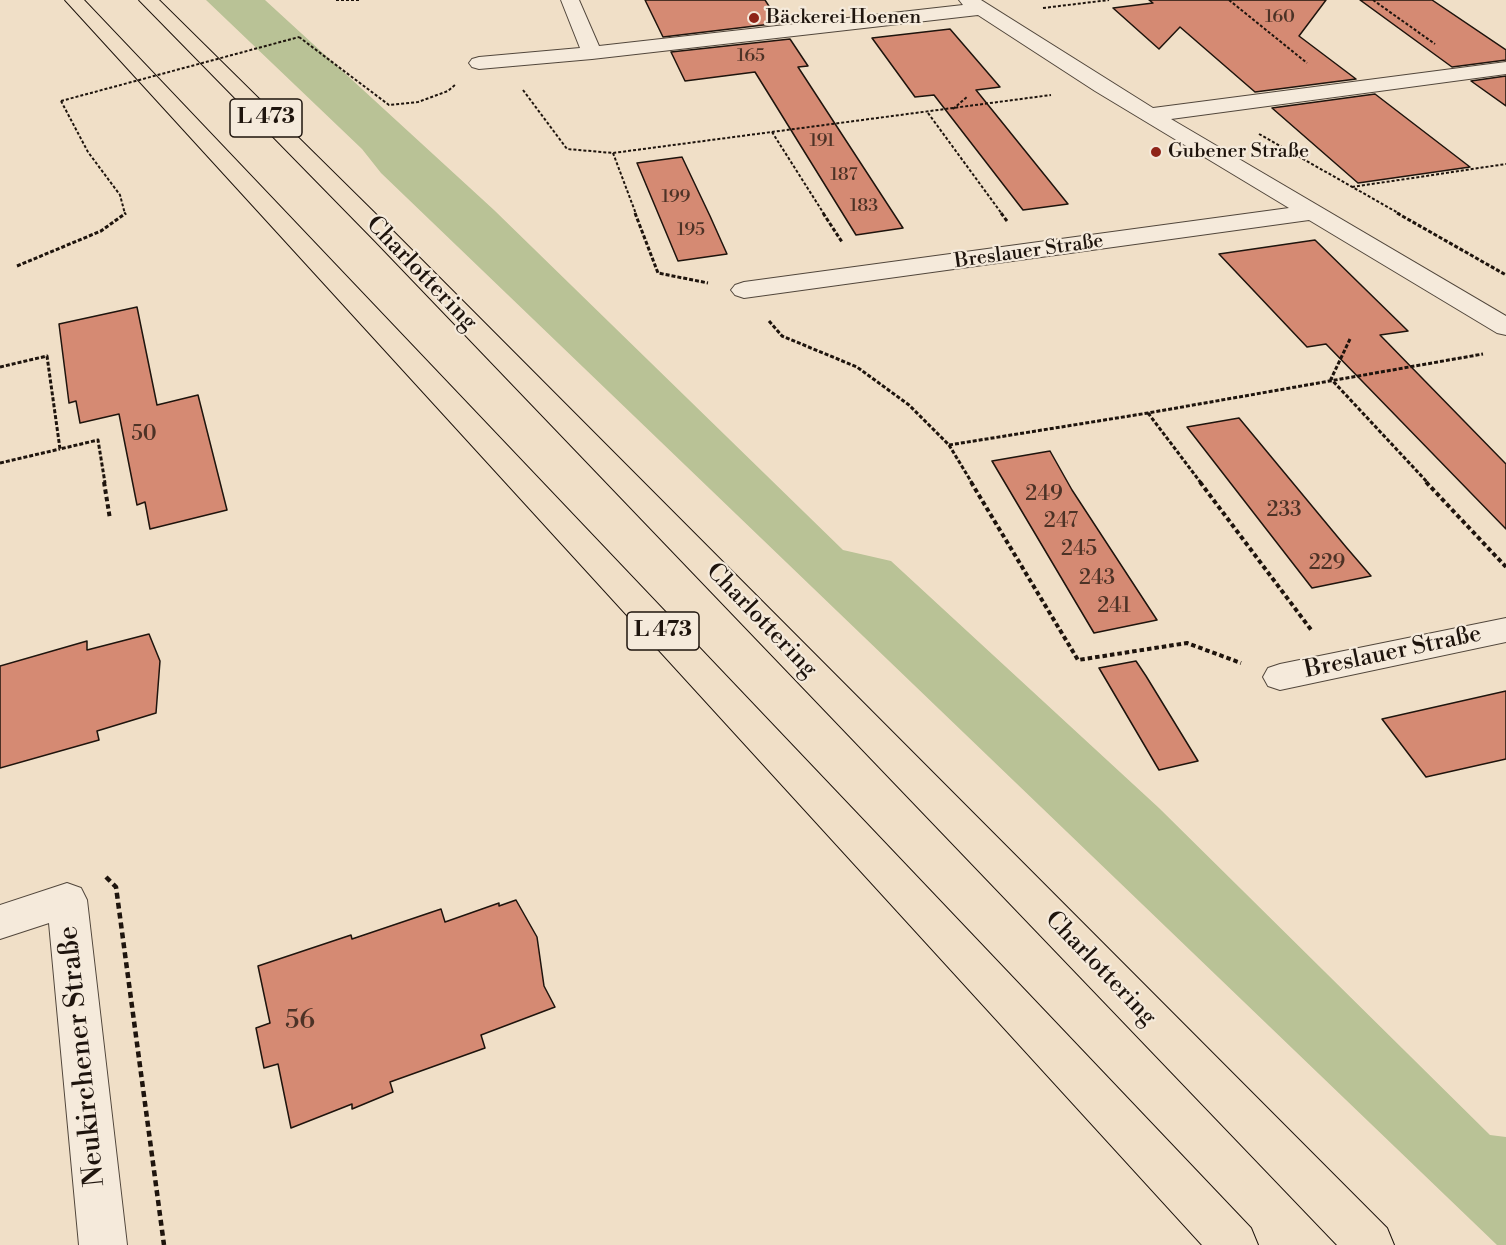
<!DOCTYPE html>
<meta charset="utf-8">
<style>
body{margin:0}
canvas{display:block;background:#f0dfc7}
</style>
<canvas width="1506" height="1245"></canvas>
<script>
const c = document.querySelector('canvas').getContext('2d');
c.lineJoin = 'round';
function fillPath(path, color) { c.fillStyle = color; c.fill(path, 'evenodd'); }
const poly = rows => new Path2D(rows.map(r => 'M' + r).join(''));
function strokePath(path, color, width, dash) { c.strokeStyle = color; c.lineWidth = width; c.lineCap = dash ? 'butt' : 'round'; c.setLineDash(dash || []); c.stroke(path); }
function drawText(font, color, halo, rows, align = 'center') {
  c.font = font + ' "Libre Bodoni",serif'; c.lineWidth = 4.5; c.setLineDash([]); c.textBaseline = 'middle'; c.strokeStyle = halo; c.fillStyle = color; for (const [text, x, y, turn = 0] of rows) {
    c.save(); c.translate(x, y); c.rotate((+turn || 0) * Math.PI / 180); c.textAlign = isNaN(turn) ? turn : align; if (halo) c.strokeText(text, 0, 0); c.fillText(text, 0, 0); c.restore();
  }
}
fillPath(poly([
 [206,0,265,0,494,210,843,550,891,561,1159,808,1490,1135,1506,1137,1506,1245,1497,1245,381,173,362,149]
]), '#b9c296');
const building = poly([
 [645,0,765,0,780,23,663,37,645,0],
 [1149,0,1326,0,1299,36,1356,79,1255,92,1180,27,1159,49,1113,8,1153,3,1149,0],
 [1360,0,1432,0,1506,50,1506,60,1452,67,1360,0],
 [950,29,1000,87,976,90,1068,204,1023,210,934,95,915,97,872,38,950,29],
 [790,39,808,66,798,67,903,228,856,235,755,72,685,81,671,52,790,39],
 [1506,76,1506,106,1471,81,1506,76],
 [1375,94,1470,167,1358,183,1272,108,1375,94],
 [682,157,710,216,727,254,678,261,637,163,682,157],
 [1315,240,1408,331,1380,335,1506,464,1506,529,1326,344,1307,347,1219,254,1315,240],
 [137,307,157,405,198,395,227,510,150,529,145,502,137,505,119,414,80,423,76,401,69,403,59,324,137,307],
 [1239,418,1346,547,1371,576,1312,588,1187,427,1239,418],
 [1050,451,1072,490,1157,620,1094,633,992,461,1050,451],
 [149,634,160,661,156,713,97,731,99,740,0,768,0,666,87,641,87,650,149,634],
 [1136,661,1146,676,1198,761,1159,770,1099,668,1136,661],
 [1506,691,1506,759,1426,777,1382,719,1506,691],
 [516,900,537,937,544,986,555,1007,481,1035,485,1048,390,1082,393,1092,352,1109,352,1104,291,1128,278,1064,264,1068,256,1028,270,1023,258,966,351,935,352,939,441,909,445,922,499,903,499,906,516,900]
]);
fillPath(building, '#d58a73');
strokePath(building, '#1e140d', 1.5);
const street = poly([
 [561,0,579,0,599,46,963,5,959,0,981,0,1153,108,1506,62,1506,74,1171,119,1506,316,1506,335,1497,333,1309,220,744,298,735,295,731,290,735,285,744,282,1289,208,1095,91,978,15,592,59,479,69,472,67,469,63,472,59,479,57,580,48,561,0],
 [1506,618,1506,642,1280,690,1268,686,1263,677,1268,668,1280,664,1506,618],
 [67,883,81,888,87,900,127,1245,79,1245,49,923,0,939,0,905,67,883]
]);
const highway = poly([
 [65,0,84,0,1251,1228,1258,1245,1202,1245,65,0],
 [139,0,159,0,393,231,1387,1228,1394,1245,1337,1245,375,241,139,0]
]);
strokePath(street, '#52473c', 2);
strokePath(highway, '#1e140d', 2);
strokePath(poly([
 [336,0,359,0],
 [1229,0,1307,63],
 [1373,0,1435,44],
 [1043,8,1109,0],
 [299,37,389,105,418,102,448,91,455,85],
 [523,90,567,149,613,153,1051,95],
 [61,101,88,152,120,195,125,214],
 [953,109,968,96],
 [928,113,1002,214],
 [772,132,824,214],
 [1259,134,1400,214],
 [613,153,636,214],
 [1352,187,1506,164]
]), '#1e140d', 2, [3, 2]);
strokePath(poly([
 [635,213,658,273,708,283],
 [823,213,842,242],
 [1001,213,1007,221],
 [1397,213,1506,275],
 [17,266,101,231,126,213],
 [769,321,782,336,857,367,909,405,949,445,1148,413,1483,354],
 [1350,339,1331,379,1428,483],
 [0,367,47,356,60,449,98,440,105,483],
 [1148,413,1201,483],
 [949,445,972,483],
 [0,463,60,449]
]), '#1e140d', 3, [4, 2]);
strokePath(poly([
 [104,482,110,519],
 [971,482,1078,660,1187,643,1241,663],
 [1200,482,1312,631],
 [1426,482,1506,567]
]), '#1e140d', 4, [4.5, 3]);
strokePath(poly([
 [106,877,116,887,164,1245]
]), '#1e140d', 4.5, [6, 4]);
fillPath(street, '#f5eadb');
fillPath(highway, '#f0dfc7');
strokePath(poly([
 [61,101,299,37]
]), '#1e140d', 2, [3, 2]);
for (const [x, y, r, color] of [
 [754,18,6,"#8f2418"],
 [1156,152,6,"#8f2418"]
]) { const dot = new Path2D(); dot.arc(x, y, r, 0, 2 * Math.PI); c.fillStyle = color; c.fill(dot); strokePath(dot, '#f5eadb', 2); }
drawText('18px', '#4c3226', null, [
 ["160",1280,18],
 ["165",751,57],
 ["191",822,142],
 ["187",844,176],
 ["199",676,198],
 ["183",864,207],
 ["195",691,231]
]);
drawText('20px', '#1e140d', '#f5eadb', [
 ["Bäckerei Hoenen",766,18],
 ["Gubener Straße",1168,152]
], 'left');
drawText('20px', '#1e140d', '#f5eadb', [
 ["Breslauer Straße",1029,252,-8]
]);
drawText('21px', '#4c3226', null, [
 ["50",144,435],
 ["249",1044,495],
 ["233",1284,511],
 ["247",1061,522],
 ["245",1079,550],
 ["229",1327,564],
 ["243",1097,579],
 ["241",1114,607]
]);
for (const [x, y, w] of [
 [266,118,72],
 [663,631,72]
]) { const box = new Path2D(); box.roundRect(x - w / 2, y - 19, w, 38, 4.5); c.fillStyle = '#f5eadb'; c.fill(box); strokePath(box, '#1e140d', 1.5); }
drawText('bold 22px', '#1e140d', null, [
 ["L 473",266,118],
 ["L 473",663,631]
]);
drawText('24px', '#1e140d', '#f5eadb', [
 ["Charlottering",421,274,46],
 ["Charlottering",761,621,46],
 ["Breslauer Straße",1393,653,-12],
 ["Charlottering",1100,969,46]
]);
drawText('26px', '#4c3226', null, [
 ["56",300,1022]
]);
drawText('28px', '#1e140d', '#f5eadb', [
 ["Neukirchener Straße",83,1056,-96]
]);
</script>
